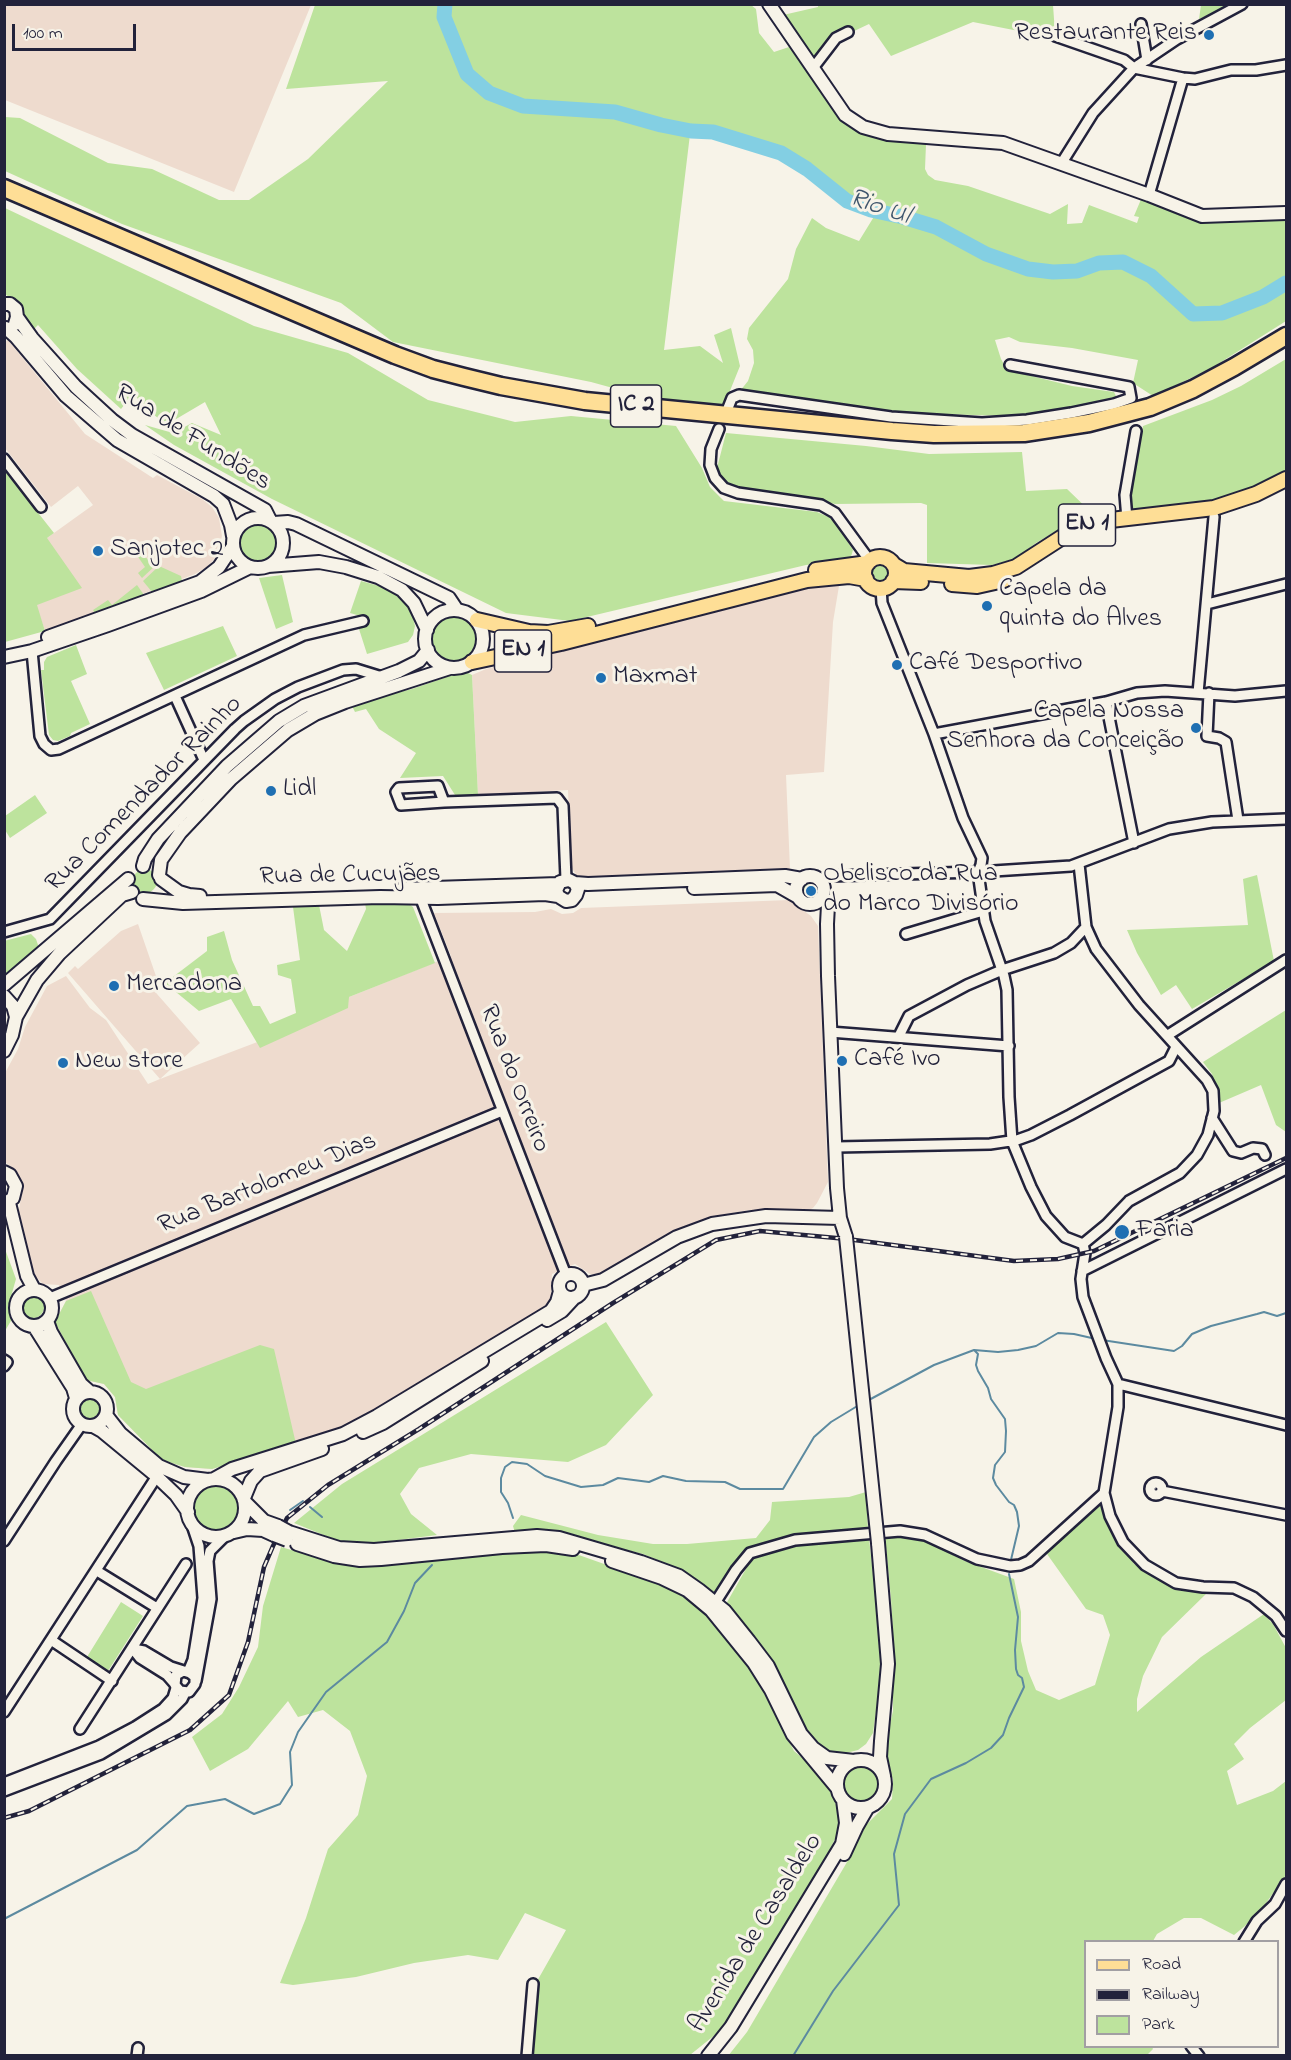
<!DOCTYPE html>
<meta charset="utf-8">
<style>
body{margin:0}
#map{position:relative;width:1291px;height:2060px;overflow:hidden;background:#f7f3e8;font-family:"Indie Flower",sans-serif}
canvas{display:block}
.frame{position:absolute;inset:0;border:6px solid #22223b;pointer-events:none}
.legend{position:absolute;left:1084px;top:1940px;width:195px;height:108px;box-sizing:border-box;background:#f7f3e8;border:2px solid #a29fa3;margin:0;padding:8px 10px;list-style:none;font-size:18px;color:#22223b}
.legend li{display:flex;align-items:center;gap:12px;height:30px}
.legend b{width:30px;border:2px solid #a29fa3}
.scale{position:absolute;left:12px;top:24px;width:124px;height:27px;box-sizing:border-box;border:3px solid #22223b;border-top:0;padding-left:8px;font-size:18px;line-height:21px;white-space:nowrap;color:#22223b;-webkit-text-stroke:4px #f7f3e8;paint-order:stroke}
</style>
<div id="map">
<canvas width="1291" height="2060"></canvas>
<div class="frame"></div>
<ul class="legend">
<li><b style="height:8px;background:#fede96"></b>Road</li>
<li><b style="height:8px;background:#22223b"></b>Railway</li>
<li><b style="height:16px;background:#bde39d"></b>Park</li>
</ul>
<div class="scale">100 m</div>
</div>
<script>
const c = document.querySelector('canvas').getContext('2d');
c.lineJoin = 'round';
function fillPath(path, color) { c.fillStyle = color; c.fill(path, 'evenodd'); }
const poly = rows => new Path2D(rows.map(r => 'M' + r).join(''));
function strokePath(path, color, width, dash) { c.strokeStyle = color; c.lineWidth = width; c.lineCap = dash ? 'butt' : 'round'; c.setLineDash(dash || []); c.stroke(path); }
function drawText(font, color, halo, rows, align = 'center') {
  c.font = font + ' "Indie Flower",sans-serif'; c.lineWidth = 6; c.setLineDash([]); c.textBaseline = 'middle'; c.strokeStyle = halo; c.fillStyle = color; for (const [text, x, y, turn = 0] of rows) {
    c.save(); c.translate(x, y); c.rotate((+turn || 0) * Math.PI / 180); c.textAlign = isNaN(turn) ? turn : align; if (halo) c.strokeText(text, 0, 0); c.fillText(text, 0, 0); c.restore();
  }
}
fillPath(poly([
 [5,4,311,4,311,5,234,192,5,100],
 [8,340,85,434,153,478,157,475,202,499,212,507,219,518,222,536,217,556,207,567,195,574,45,631,36,605,47,538,93,505,78,486,51,507,5,448,4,343],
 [839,586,833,622,824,772,786,775,790,869,594,878,577,876,571,867,568,790,478,795,472,675,486,669,801,588],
 [789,900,811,916,818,926,828,1182,817,1203,813,1208,807,1211,749,1210,710,1217,671,1233,600,1275,590,1274,575,1264,552,1274,551,1297,547,1306,374,1415,335,1432,212,1469,185,1467,162,1460,118,1415,115,1397,104,1384,86,1380,55,1322,66,1301,59,1285,43,1284,32,1273,18,1217,22,1191,17,1172,5,1162,5,1073,18,1049,25,1027,47,986,66,976,90,1008,106,1020,148,1084,160,1079,68,973,75,966,78,969,121,931,138,924,157,979,150,986,200,1043,160,1079,260,1041,349,997,451,956,434,913,535,912,551,909,562,914,573,913,581,908]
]), '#eedbce');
fillPath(poly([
 [818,4,1053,5,1055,33,1051,32,1049,37,973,22,891,56,869,24,850,33,840,32,813,57,783,15,818,7],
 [315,5,751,5,756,9,759,33,774,52,789,47,839,117,855,128,879,138,926,144,925,169,928,175,935,180,968,186,1050,214,1068,204,1067,224,1082,223,1089,205,1137,223,1139,217,1134,216,1142,197,1190,218,1286,218,1286,280,1251,300,1228,308,1214,311,1196,311,1189,307,1173,290,1154,275,1124,260,1094,262,1075,269,1032,268,1007,260,924,219,871,207,848,199,813,169,787,153,749,139,691,126,664,350,700,346,723,363,714,335,731,328,740,366,723,408,653,399,591,382,393,342,341,303,122,224,5,171,5,117,20,118,108,163,152,169,219,200,249,200,308,159,388,81,286,89],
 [1201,5,1232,5,1199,19],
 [5,208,254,326,348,353,428,400,515,422,571,416,676,426,702,468,710,487,724,501,817,512,833,519,853,550,850,560,806,565,570,621,506,613,272,499,174,445,145,425,173,433,192,423,221,435,205,402,166,425,152,413,133,394,121,409,77,369,38,325,32,331,27,324,20,305,5,294],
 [875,215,935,231,971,250,1023,272,1056,276,1076,275,1100,267,1127,268,1151,282,1191,317,1223,317,1251,305,1286,286,1286,321,1210,369,1153,396,1133,383,1138,360,1072,348,1020,342,1009,337,995,340,1001,359,1007,370,1072,386,1114,392,1117,398,1081,407,1009,416,903,413,740,391,748,381,754,363,753,350,747,339,749,328,788,279,796,249,812,218,826,228,859,241],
 [1286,359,1286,472,1241,494,1200,505,1132,513,1128,505,1143,426,1212,400,1241,386],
 [726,433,866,446,929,454,1022,452,1026,491,1067,489,1094,515,1061,528,1036,543,1015,559,992,565,927,563,927,505,921,503,835,504,817,500,738,490,723,482,717,468],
 [5,471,54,533,47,538,82,588,37,605,45,631,5,642],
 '237 543a21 21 0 1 1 42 0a21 21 0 1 1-42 0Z',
 [135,550,156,565,142,578,138,573,145,567,134,551],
 '871 573a9 9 0 1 1 18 0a9 9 0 1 1-18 0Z',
 [159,566,181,576,182,581,152,592,143,581],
 [282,575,293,622,276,629,259,578],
 [361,581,390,589,411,610,415,626,413,635,408,642,367,654,359,629,368,625,364,617,350,613],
 [137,585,144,595,95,614,93,610,108,600,112,605],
 '430 639a24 24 0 1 1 48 0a24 24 0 1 1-48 0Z',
 [223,626,237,656,164,690,146,653],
 [76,645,87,674,71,681,90,724,71,733,70,736,58,741,53,740,49,735,41,670,44,670,44,662,47,657],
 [464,671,472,675,478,795,455,795,443,776,400,778,416,753,379,729,366,709,355,712,351,704,412,689],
 [35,795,47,813,10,838,5,830,5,816],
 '133 881a12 12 0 1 1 24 0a12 12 0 1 1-24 0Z',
 [1257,875,1274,961,1192,1009,1176,985,1161,995,1137,953,1127,930,1248,925,1243,879],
 '802 889a9 9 0 1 1 18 0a9 9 0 1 1-18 0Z',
 [365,903,408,903,413,907,435,963,349,997,348,1008,260,1048,231,999,199,1011,165,983,207,951,207,937,224,931,232,960,253,1006,260,1006,270,1024,296,1013,291,979,278,975,277,965,300,960,293,907,319,905,324,930,347,951,366,909],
 [31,934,36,939,39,948,33,956,5,975,4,941],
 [1286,1010,1286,1132,1276,1125,1261,1085,1219,1103,1217,1090,1212,1074,1203,1062],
 [5,1249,16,1279,8,1307,12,1319,5,1331],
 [91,1291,131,1382,146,1389,260,1345,274,1349,296,1444,212,1469,185,1467,162,1460,118,1415,115,1397,104,1384,86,1380,55,1322,66,1301],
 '22 1307a11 11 0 1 1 22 0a11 11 0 1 1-22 0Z',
 [606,1322,653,1395,606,1445,568,1462,471,1454,419,1468,400,1494,411,1514,437,1535,375,1543,341,1542,294,1523,342,1484],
 '79 1409a11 11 0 1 1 22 0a11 11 0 1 1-22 0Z',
 '193 1510a24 24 0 1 1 48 0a24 24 0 1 1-48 0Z',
 [866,1492,868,1530,764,1544,716,1596,686,1572,643,1554,545,1530,515,1533,513,1526,521,1515,598,1535,653,1544,687,1544,756,1538,770,1520,772,1502,849,1497],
 [1099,1501,1111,1528,1134,1564,1183,1590,1207,1593,1162,1637,1143,1676,1137,1699,1137,1712,1201,1657,1264,1614,1273,1624,1286,1648,1286,1700,1250,1728,1234,1744,1244,1759,1227,1771,1237,1805,1273,1791,1286,1781,1286,1875,1264,1906,1245,1926,1234,1935,1201,1918,1184,1918,1157,1934,1153,1941,1086,1942,1086,2046,1152,2047,1153,2049,1147,2055,728,2056,747,2032,850,1857,866,1825,892,1799,893,1780,888,1761,887,1750,888,1732,893,1711,893,1633,891,1599,885,1537,909,1536,931,1544,965,1561,1014,1579,1021,1612,1021,1641,1028,1671,1036,1690,1059,1700,1095,1685,1110,1635,1103,1615,1086,1609,1047,1554],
 [869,1538,880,1638,880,1683,873,1733,866,1744,858,1750,842,1754,827,1752,818,1745,808,1734,772,1662,726,1604,751,1560,764,1552,797,1544],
 [281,1547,316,1557,360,1565,539,1549,576,1554,683,1592,707,1615,752,1668,794,1751,819,1772,832,1790,839,1816,838,1833,827,1855,726,2026,690,2055,532,2055,536,1983,566,1930,525,1913,498,1960,468,1955,414,1963,356,1977,293,1985,280,1983,306,1918,328,1849,358,1815,367,1776,350,1731,323,1710,298,1717,288,1701,248,1749,210,1771,192,1737,222,1714,239,1687,258,1647,263,1606],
 [121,1602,143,1616,108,1671,87,1657],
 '841 1785a20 20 0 1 1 40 0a20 20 0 1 1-40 0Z'
]), '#bde39d');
strokePath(poly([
 [1102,1340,1174,1351,1182,1346,1192,1334,1211,1326,1257,1314,1264,1312,1277,1316,1286,1313],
 [974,1350,978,1354,976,1365,978,1371,988,1388,991,1399,1005,1419,1006,1431,1005,1452,995,1465,993,1478,996,1485,1009,1502,1014,1505,1017,1512,1019,1526,1010,1564],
 [867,1401,934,1365,974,1350,998,1352,1018,1350,1036,1346,1058,1333,1074,1334,1096,1339],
 [310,1507,322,1517],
 [290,1510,303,1501],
 [513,1518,508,1503,501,1492,501,1478,505,1467,512,1462,527,1464,545,1476,581,1487,603,1485,618,1478,649,1482,663,1476,686,1481,725,1482,740,1489,783,1489,814,1437,831,1422,859,1405],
 [4,1919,137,1850,187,1806,225,1799,254,1814,280,1804,292,1785,290,1752,298,1732,326,1692,387,1642,404,1611,415,1583,432,1565],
 [793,2056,833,1991,899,1905,894,1854,905,1814,931,1779,966,1763,991,1748,1003,1735,1009,1718,1024,1687,1022,1678,1018,1675,1016,1669,1015,1650,1018,1617,1009,1574]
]), '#5c8aa0', 2);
strokePath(poly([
 [445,4,444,17,467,74,489,93,523,106,615,112,661,125,691,131,713,132,781,153,807,169,847,201,871,210,903,217,936,227,986,254,1028,269,1053,272,1077,271,1099,263,1123,262,1151,276,1193,314,1222,313,1263,297,1286,283]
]), '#83cfe3', 15);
const street = poly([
 [1141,24,1147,60],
 [1055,36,1124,60,1134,68,1183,78,1195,79,1231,70,1256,70,1286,65],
 [813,68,836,38,848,32],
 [1061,164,1093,113,1134,68,1177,39,1242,4],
 [1149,195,1183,78],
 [728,408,732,398,739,395,891,417,982,423,1027,420,1071,413,1114,404,1131,398,1129,387,1010,365],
 [719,429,711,449,710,465,715,478,724,488,738,493,821,505,835,513,870,561],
 [4,459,41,507],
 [1127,519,1125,495,1136,431],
 [881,588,882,603,934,734,963,818,982,858,981,865,978,872],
 [1207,604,1286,584],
 [32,651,40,736,44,744,51,750,59,749,304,635,363,621],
 [1198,693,1214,517],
 [1209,693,1207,736,1219,738,1226,742,1238,820],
 [175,696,204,760],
 [1106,702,1134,843],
 [934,734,1106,702,1137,693,1165,691,1235,696,1286,691],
 [444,802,401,805,396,792,399,788,438,786,444,802,557,798,563,806,566,879],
 [1079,864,1086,927,1096,949,1139,1005,1207,1080,1213,1091,1214,1111,1208,1135,1197,1155,1180,1173,1129,1201,1106,1225,1083,1244],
 [978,872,985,921,1004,976,1007,990,1009,1097,1012,1141,1031,1187,1046,1216,1065,1237,1083,1244],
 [821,881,829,876,978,872,1071,866,1169,829,1212,822,1286,819],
 [419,894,566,1275],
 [4,932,50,919,235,729,244,721,275,699,298,687,343,670,356,669,382,677],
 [906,934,983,911],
 [830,1032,1009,1046],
 [1168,1035,1286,960],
 [899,1036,909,1016,967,985,1002,970,1054,953,1071,943,1086,927],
 [1212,1118,1233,1151,1241,1153,1253,1148,1262,1149,1265,1155],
 [836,1147,990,1144,1017,1140,1031,1135,1070,1115,1169,1061,1176,1047],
 [1083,1244,1085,1253,1081,1279,1083,1297,1106,1358,1118,1384,1286,1425],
 [1082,1271,1286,1169],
 [50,1298,502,1111],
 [4,1360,7,1362,4,1366],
 [1118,1384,1118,1407,1104,1493,1110,1516,1123,1542,1145,1565,1176,1583,1203,1587,1234,1588,1253,1597,1276,1616,1286,1631],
 '1150 1489a6 6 0 1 1 12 0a6 6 0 1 1-12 0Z',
 [1162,1491,1286,1515],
 [4,1541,56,1461,82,1424],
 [97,1571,157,1608],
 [715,1603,736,1570,750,1553,795,1540,900,1531,925,1535,977,1559,1010,1566,1020,1565,1029,1561,1104,1493],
 [51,1640,112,1681],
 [133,1649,144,1651,171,1667,190,1673,195,1677,195,1684,189,1692,180,1691,175,1685,176,1675,183,1671],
 [133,1649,140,1658,167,1675,174,1683],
 [188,1672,193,1660,203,1598,199,1546,191,1522],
 [196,1681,211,1599,208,1561,210,1551,225,1536],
 [4,1712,157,1476],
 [80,1729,186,1564],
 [4,1783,99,1746,135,1727,163,1709,173,1698,176,1688],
 [4,1791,101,1754,166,1715,182,1699,185,1693],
 [1244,1942,1257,1921,1275,1904,1286,1884],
 [1191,2046,1199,2056],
 [137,2056,138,2048],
 [527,2056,533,1984]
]);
const secondary = poly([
 [769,4,845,115,863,127,888,134,1003,143,1149,195,1202,216,1286,213],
 [4,304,10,304,16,309,17,317,15,324],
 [17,317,32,338,76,387,112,420,132,435,265,510,270,520],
 [6,328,16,337,66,396,117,440,214,496,223,504,231,525,233,536],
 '233 543a25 25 0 1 1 50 0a25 25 0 1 1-50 0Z',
 [274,523,288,522,296,524,449,598,457,610],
 [268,566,319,562,346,567,378,577,402,590,414,603,427,630],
 '425 639a29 29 0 1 1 58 0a29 29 0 1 1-58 0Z',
 [48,637,200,582,219,567,233,546],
 [4,657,32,651,108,625,201,591,250,567],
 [143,866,145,859,158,839,227,766,279,721,304,706,399,671,419,661,428,650],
 [159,875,161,860,180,833,231,779,288,730,315,714,345,702,450,668],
 '796 890a14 14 0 1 1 28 0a14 14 0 1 1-28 0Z',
 [161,879,179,892,189,895,200,896],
 [575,883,588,884,785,876,802,879],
 [694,888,777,885,798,897],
 [403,889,558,884],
 [823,895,828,905,827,924,828,976,837,1188,840,1218,846,1237],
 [143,899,183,903,380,897,438,898,545,894,558,896,566,901,572,900,576,895,578,889,575,883,569,880,560,882,556,890,558,896],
 [4,985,128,879],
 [4,996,13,1006,16,1017,12,1035,4,1051],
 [16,1017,37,980,59,954,122,895,132,892],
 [4,1172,10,1175,16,1186,13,1198,4,1204],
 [9,1203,27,1276,34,1289],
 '559 1286a12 12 0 1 1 24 0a12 12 0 1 1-24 0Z',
 [583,1285,603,1280,677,1237,712,1224,766,1216,840,1218],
 '16 1308a18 18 0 1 1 36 0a18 18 0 1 1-36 0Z',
 [547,1320,562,1311,575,1297],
 [47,1321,51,1332,81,1384,90,1392],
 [34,1326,73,1388,76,1398],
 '73 1409a17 17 0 1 1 34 0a17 17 0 1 1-34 0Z',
 [106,1415,120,1433,159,1466,184,1477,208,1480],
 [93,1426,102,1431,153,1473,176,1495,188,1512],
 [363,1432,383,1423,482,1361],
 [214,1479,232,1469,343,1434,377,1416,551,1311,557,1302,560,1291],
 '187 1508a29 29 0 1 1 58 0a29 29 0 1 1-58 0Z',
 [244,1498,251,1481,260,1471,322,1449],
 [245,1502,264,1521,278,1526],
 [234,1532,247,1529,263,1530,274,1535],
 [289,1532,339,1548,374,1550,537,1536,559,1538,641,1562,679,1576,699,1590,725,1611,749,1641,768,1666,801,1734,813,1748,827,1758,854,1761],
 [878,1543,888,1664,881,1741,880,1757,884,1776],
 [297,1544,334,1556,360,1560,381,1559,502,1547,546,1545,573,1549],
 [612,1561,662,1578,687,1590,711,1610,754,1663,771,1690,793,1735,837,1788],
 '837 1784a24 24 0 1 1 48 0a24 24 0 1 1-48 0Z',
 [844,1854,857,1826,868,1807],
 [708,2056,731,2027,842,1844,846,1823,843,1800]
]);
const primary = poly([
 '864 573a16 16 0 1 1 32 0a16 16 0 1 1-32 0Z',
 [894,565,904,571,969,577,993,574,1016,567,1064,536,1086,525,1102,521,1214,508,1256,494,1286,479],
 [816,570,868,563],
 [893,581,921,582],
 [952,584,977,586,1004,580],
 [477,620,529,632,548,633,588,626],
 [472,662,561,643,807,580,849,576,866,579]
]);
const highway = poly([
 [4,188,395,355,433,369,464,377,501,386,585,401,892,431,934,434,1024,433,1089,423,1150,407,1193,389,1234,367,1286,336]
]);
strokePath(street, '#22223b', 14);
strokePath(secondary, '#22223b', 16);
strokePath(primary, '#22223b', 18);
strokePath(highway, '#22223b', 21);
strokePath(street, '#f7f3e8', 9);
strokePath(secondary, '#f7f3e8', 12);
strokePath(primary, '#fede96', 14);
strokePath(highway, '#fede96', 16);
const rail = poly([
 [4,1818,29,1811,190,1730,229,1695,248,1642,264,1567,273,1546,287,1518,328,1485,419,1429,613,1303,716,1240,760,1231,847,1239,1014,1261,1058,1259,1094,1251,1286,1158]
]);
strokePath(rail, '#22223b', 4.5);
strokePath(rail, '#f7f3e8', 2, [7]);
const secondaryBridge = poly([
 [846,1237,878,1543],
 [278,1526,289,1532],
 [274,1535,287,1540]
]);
strokePath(secondaryBridge, '#22223b', 16, []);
strokePath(secondaryBridge, '#f7f3e8', 12);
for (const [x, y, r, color] of [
 [1209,35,6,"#1f6fb2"],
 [98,551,6,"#1f6fb2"],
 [987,606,6,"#1f6fb2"],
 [897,665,6,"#1f6fb2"],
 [601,678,6,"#1f6fb2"],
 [1196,728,6,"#1f6fb2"],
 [271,791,6,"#1f6fb2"],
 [811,891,6,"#1f6fb2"],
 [114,986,6,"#1f6fb2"],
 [842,1061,6,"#1f6fb2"],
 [63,1063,6,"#1f6fb2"],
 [1122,1232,8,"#1f6fb2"]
]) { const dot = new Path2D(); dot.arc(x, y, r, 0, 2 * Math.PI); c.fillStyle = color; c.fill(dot); strokePath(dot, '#f7f3e8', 2); }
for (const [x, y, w] of [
 [636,406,51],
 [1087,525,57],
 [523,651,57]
]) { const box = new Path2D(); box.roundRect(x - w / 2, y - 21, w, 42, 4.5); c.fillStyle = '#f7f3e8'; c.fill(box); strokePath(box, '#22223b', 1.5); }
drawText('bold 24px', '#22223b', null, [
 ["IC 2",636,406],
 ["EN 1",1087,525],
 ["EN 1",523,651]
]);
drawText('26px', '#22223b', '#f7f3e8', [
 ["Restaurante Reis",1197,35,"right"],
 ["Sanjotec 2",110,551],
 ["Capela da",999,591],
 ["quinta do Alves",999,621],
 ["Café Desportivo",909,665],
 ["Maxmat",613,678],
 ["Capela Nossa",1184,713,"right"],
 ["Senhora da Conceição",1184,743,"right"],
 ["Lidl",283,791],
 ["Obelisco da Rua",823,876],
 ["do Marco Divisório",823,906],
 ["Mercadona",126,986],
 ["Café Ivo",854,1061],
 ["New store",75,1063],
 ["Faria",1136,1232]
], 'left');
drawText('26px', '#22223b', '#f7f3e8', [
 ["Rua de Fundões",192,439,32],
 ["Rua Comendador Rainho",145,795,-45],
 ["Rua de Cucujães",350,877,-1],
 ["Rua do Orreiro",513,1079,69],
 ["Rua Bartolomeu Dias",268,1185,-22],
 ["Avenida de Casaldelo",757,1934,-58]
]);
drawText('italic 27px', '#3f566d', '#f7f3e8', [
 ["Rio Ul",879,209,19]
]);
</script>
